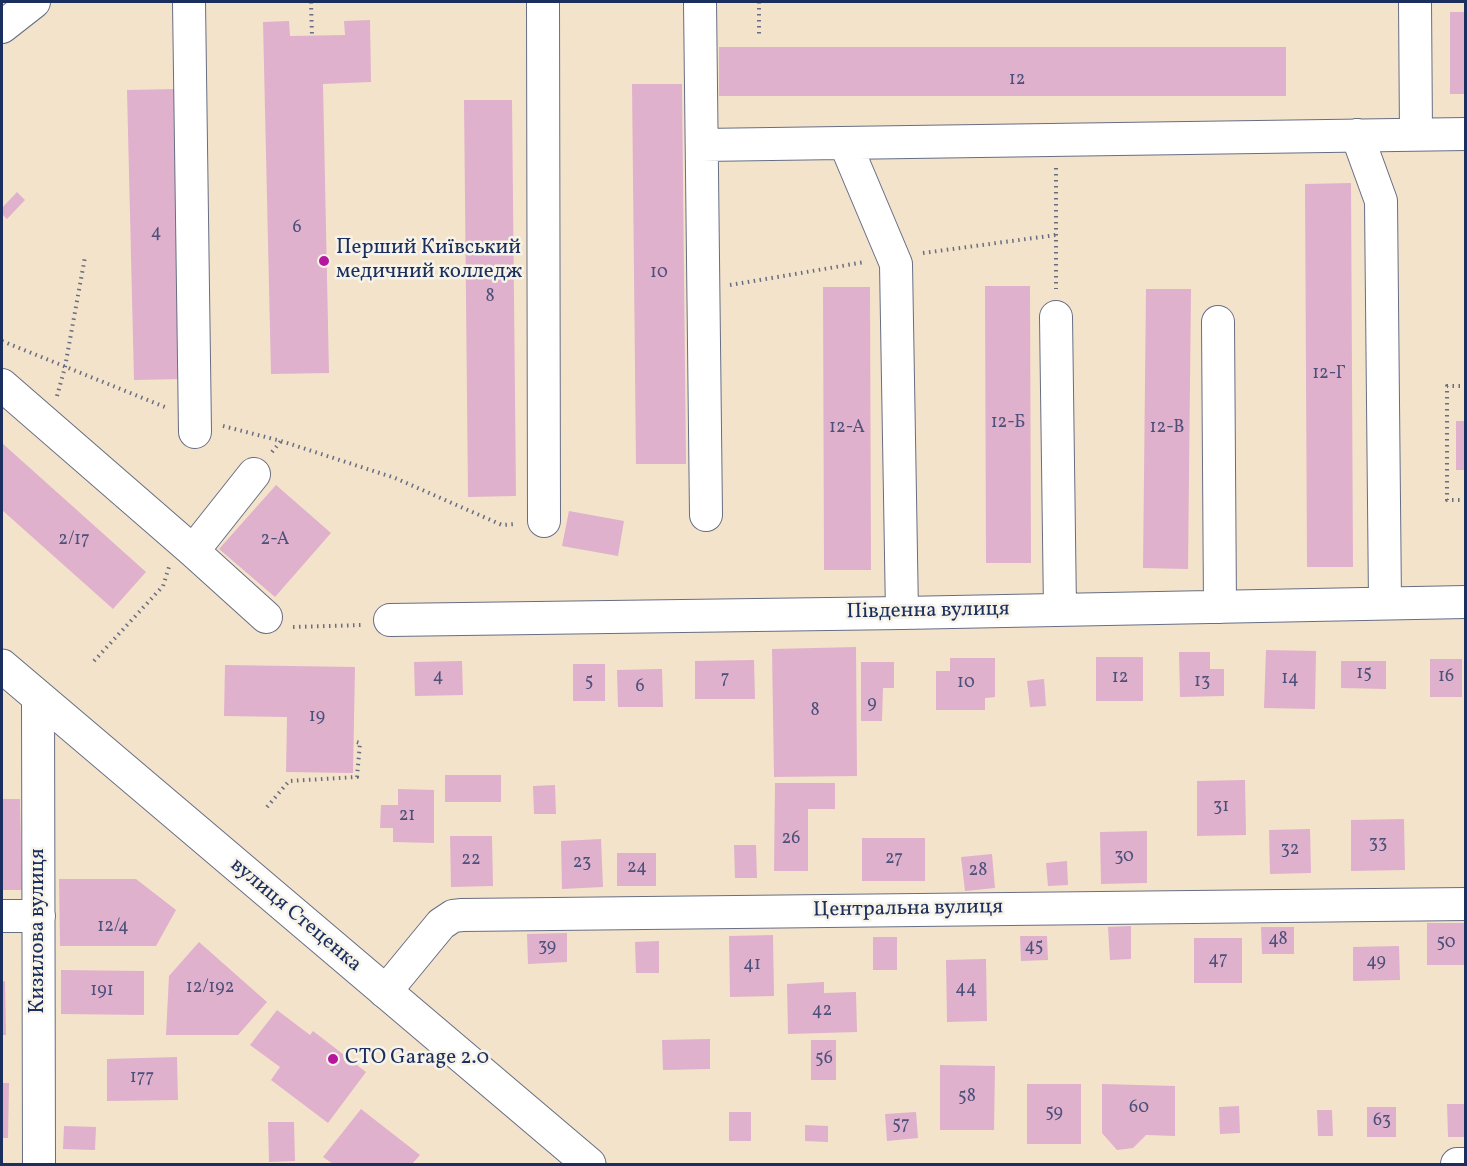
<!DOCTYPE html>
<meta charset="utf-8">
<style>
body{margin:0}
#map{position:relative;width:1467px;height:1166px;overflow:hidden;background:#f4e3cb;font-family:Vollkorn,serif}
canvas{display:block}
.frame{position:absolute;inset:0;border:3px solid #1b2f5e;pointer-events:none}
</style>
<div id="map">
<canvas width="1467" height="1166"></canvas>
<div class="frame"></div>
</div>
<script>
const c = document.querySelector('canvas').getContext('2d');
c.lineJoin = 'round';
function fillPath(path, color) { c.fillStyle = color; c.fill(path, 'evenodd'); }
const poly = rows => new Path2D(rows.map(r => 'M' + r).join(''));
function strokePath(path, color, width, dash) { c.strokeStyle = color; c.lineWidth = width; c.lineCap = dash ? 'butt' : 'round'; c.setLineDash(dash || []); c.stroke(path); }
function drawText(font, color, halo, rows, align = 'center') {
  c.font = font + ' Vollkorn,serif'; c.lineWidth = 5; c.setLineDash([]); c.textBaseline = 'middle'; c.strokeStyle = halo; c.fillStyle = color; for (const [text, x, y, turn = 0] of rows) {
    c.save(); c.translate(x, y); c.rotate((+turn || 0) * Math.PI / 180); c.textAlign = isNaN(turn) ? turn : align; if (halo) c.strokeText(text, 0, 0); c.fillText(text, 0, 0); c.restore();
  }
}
fillPath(poly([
 [1450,12,1466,12,1466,94,1450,94],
 [370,20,371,82,323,84,329,373,271,374,263,22,289,21,290,36,345,35,344,21],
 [719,47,1286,47,1286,96,719,96],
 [632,84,682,84,686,464,636,464],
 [177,89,184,379,134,380,127,90],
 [464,100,512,100,516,496,468,497],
 [1351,183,1353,567,1307,567,1305,184],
 [17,192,25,200,7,219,2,214,2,208],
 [985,286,1030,286,1031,563,986,563],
 [823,287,870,287,871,570,824,570],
 [1146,289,1191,289,1188,569,1143,568],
 [1456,421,1466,421,1466,470,1456,470],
 [2,443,146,572,113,609,2,510],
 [276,485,331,533,275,597,219,549],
 [569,511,624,521,618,556,562,546],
 [856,647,857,776,774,777,772,649],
 [1266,650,1316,651,1315,709,1264,708],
 [1179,652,1210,652,1210,669,1224,669,1224,696,1180,697],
 [1096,657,1143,657,1143,701,1096,701],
 [950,658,995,658,995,697,985,698,985,710,936,710,936,671,950,671],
 [1430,659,1462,659,1462,697,1430,697],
 [754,660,755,699,695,699,695,661],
 [462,661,463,695,415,696,414,662],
 [1341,661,1386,661,1386,689,1341,688],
 [861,662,894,662,894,688,883,688,882,721,861,721],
 [573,664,605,664,605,701,573,701],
 [225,665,355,667,353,773,286,772,287,717,224,716],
 [662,669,663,707,618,707,617,670],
 [1044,679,1046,706,1030,707,1027,681],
 [445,775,501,775,501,802,445,802],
 [1245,780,1246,835,1197,836,1197,781],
 [775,783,835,783,835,809,808,809,808,871,774,871],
 [555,785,556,814,534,814,533,786],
 [398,789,434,790,434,843,393,842,393,828,380,828,381,805,398,805],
 [2,799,20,799,22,890,2,890],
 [1404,819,1405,870,1351,871,1351,820],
 [1310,829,1311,873,1270,874,1269,830],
 [1147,831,1147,883,1101,884,1100,832],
 [450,836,492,836,493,886,451,887],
 [862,838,925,838,925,881,862,881],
 [601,839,603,887,562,889,561,841],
 [734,845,756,845,757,878,735,878],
 [617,853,656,853,656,886,617,886],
 [992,854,995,888,965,891,961,857],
 [1067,861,1068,885,1048,886,1046,863],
 [59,879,136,879,176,910,156,946,60,946],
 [1427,923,1466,923,1466,965,1427,965],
 [1131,926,1131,959,1110,960,1108,927],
 [1261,927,1294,927,1294,954,1262,954],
 [567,933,567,962,528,964,527,934],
 [773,935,774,996,730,997,729,936],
 [1020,936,1047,936,1048,960,1021,961],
 [873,937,897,937,897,970,873,970],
 [1194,938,1242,938,1242,983,1194,983],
 [659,941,659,973,636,973,635,942],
 [199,942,267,1002,238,1035,166,1035,169,976],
 [1399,946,1400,980,1353,981,1353,947],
 [986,959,987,1021,947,1022,946,960],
 [61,970,144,971,144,1015,61,1014],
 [5,981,6,1035,2,1035,2,982],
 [824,982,824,993,856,992,857,1032,788,1034,787,984],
 [277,1010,310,1035,313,1031,366,1072,328,1123,271,1080,280,1067,250,1045],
 [710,1039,710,1069,663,1070,662,1040],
 [811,1040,836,1040,836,1080,811,1080],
 [177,1057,178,1100,107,1101,107,1059],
 [940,1065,995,1066,994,1130,940,1130],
 [2,1083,9,1083,8,1138,2,1138],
 [1027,1084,1081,1084,1081,1144,1027,1144],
 [1102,1084,1175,1086,1175,1136,1146,1135,1133,1148,1117,1150,1102,1133],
 [1447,1104,1466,1104,1466,1137,1448,1137],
 [1239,1106,1240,1133,1220,1134,1219,1107],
 [1367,1107,1396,1107,1396,1137,1367,1137],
 [361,1109,420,1155,412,1164,333,1164,323,1157],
 [1317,1110,1332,1110,1333,1136,1318,1136],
 [729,1112,751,1112,751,1141,729,1141],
 [916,1112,918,1138,887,1141,885,1114],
 [268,1122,294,1122,295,1161,269,1162],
 [805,1125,828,1126,828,1142,805,1141],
 [64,1126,96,1127,95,1150,63,1149]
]), '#dfb1cc');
const minor = poly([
 [189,2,195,432],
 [543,2,544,521],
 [700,2,706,515],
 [1415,2,1416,134],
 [2,27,34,2],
 [1357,135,1381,201,1385,603],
 [845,143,896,264,902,613],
 [702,145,1466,134],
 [1056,317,1060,610],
 [1218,322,1220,607],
 [2,385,193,551,266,617],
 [193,551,254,474],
 [390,620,902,613,1466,602],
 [38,698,39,1164],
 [2,916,39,916],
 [385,992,441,924,453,916,462,915,1466,904],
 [1457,1164,1466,1164]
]);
const major = poly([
 [2,666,589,1164]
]);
strokePath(minor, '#676e84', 34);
strokePath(major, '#676e84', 35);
strokePath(poly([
 [311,2,312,36],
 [759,2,759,36],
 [1056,168,1056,289],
 [923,253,1056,235],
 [730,285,865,262],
 [2,341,165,407],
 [1466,386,1447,386,1447,500,1466,500],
 [57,396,65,367,85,257],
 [223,426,281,441,395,478,502,525,516,524],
 [272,452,281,441],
 [293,627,363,625],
 [94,661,163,586,169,567],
 [267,807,289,781,357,777,360,743,353,741]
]), '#676e84', 4, [1.5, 4.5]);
strokePath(minor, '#fff', 32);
strokePath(major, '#fff', 33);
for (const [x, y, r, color] of [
 [324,261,6,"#b5179e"],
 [333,1059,6,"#b5179e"]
]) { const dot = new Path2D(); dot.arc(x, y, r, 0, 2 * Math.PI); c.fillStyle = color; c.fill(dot); strokePath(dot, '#f7f3e8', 2); }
drawText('18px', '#4c507a', null, [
 ["12",1017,81],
 ["6",297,229],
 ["4",156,234],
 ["10",659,274],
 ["8",490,298],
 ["12-Г",1329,375],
 ["12-Б",1008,424],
 ["12-А",847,429],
 ["12-В",1167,429],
 ["2/17",74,541],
 ["2-А",275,541],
 ["15",1364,675],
 ["4",438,678],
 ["16",1446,678],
 ["12",1120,679],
 ["7",725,680],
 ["14",1290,680],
 ["5",589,683],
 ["13",1202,683],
 ["10",966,684],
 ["6",640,688],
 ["9",872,705],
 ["8",815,712],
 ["19",317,718],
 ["31",1221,808],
 ["21",407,817],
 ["26",791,840],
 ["33",1378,845],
 ["32",1290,851],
 ["30",1124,858],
 ["27",894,860],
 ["22",471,861],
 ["23",582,864],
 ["24",637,869],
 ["28",978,872],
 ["12/4",113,928],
 ["48",1278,941],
 ["50",1446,944],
 ["39",547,948],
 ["45",1034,948],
 ["47",1218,961],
 ["49",1376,963],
 ["41",752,966],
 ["12/192",210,989],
 ["44",966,990],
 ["191",102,992],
 ["42",822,1012],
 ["56",824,1060],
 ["177",142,1079],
 ["58",967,1098],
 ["60",1139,1109],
 ["59",1054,1114],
 ["63",1382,1122],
 ["57",901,1126]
]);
drawText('21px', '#1b2f5e', '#f7f3e8', [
 ["Перший Київський",336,249],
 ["медичний колледж",336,273],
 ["СТО Garage 2.0",345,1059]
], 'left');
drawText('21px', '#1b2f5e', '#f7f3e8', [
 ["Південна вулиця",928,612,-1],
 ["Центральна вулиця",908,910,-1],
 ["вулиця Стеценка",295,916,40],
 ["Кизилова вулиця",39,931,-90]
]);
</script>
